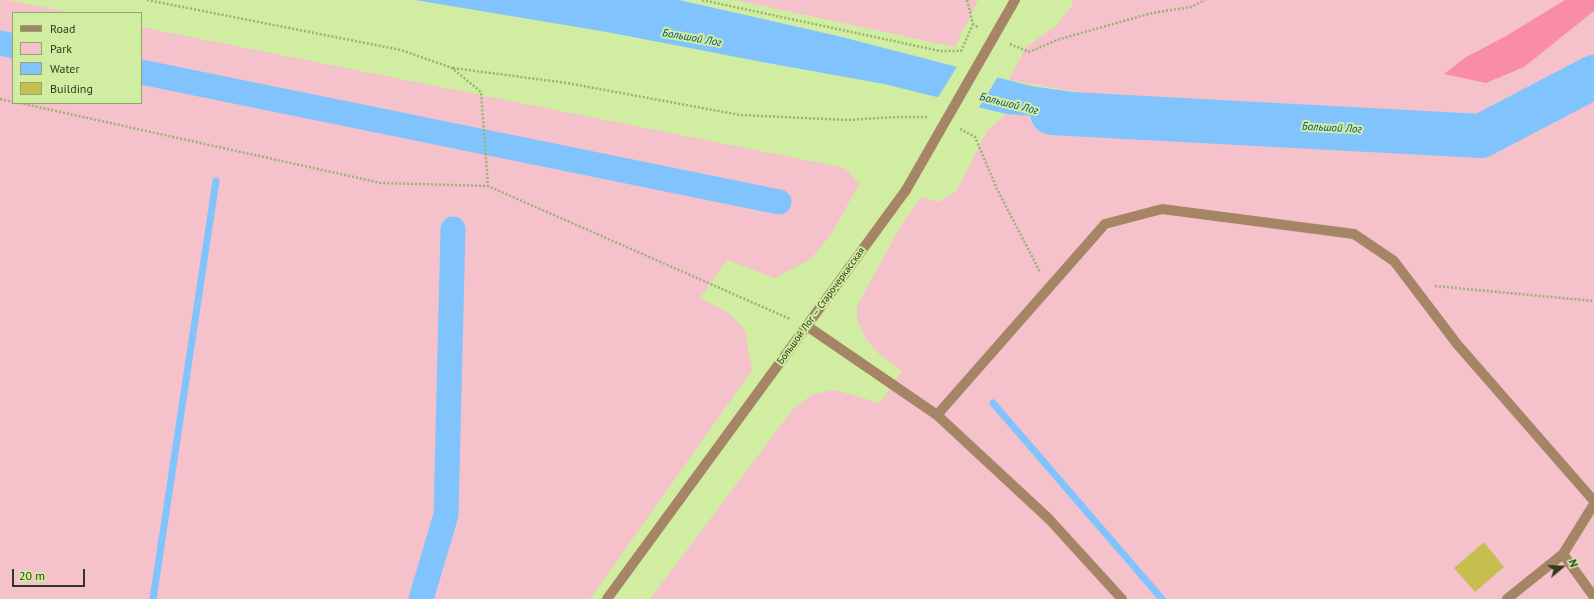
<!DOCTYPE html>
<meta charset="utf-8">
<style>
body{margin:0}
#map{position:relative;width:1594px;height:599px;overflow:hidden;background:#d0eda2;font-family:"PT Sans",sans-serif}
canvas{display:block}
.legend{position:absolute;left:12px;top:12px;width:130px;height:92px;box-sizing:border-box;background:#d0eda2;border:1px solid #90a56c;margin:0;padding:5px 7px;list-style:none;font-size:12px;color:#2f3a1c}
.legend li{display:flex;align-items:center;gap:8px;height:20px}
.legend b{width:20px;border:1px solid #90a56c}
.north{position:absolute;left:1542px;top:547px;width:40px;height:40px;-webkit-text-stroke:3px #d0eda2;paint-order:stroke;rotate:71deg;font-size:11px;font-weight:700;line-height:16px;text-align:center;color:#2f3a1c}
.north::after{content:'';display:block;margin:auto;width:14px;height:18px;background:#2f3a1c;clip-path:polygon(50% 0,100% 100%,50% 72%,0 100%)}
.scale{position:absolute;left:12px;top:569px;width:73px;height:18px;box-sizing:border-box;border:2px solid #2f3a1c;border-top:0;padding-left:5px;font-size:12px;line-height:14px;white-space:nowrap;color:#2f3a1c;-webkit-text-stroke:3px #d0eda2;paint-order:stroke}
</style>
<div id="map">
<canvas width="1594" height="599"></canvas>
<ul class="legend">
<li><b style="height:5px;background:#a68566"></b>Road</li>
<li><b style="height:11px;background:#f5c2cc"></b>Park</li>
<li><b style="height:11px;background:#81c4fd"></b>Water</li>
<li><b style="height:11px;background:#c6bf4f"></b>Building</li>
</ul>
<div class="north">N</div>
<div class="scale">20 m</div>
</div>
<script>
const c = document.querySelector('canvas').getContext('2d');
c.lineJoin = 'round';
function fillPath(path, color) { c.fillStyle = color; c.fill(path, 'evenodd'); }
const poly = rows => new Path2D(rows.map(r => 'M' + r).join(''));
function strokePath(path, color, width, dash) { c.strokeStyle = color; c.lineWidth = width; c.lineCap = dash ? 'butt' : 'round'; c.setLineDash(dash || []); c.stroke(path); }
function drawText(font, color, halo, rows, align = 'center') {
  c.font = font + ' "PT Sans",sans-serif'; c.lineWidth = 4; c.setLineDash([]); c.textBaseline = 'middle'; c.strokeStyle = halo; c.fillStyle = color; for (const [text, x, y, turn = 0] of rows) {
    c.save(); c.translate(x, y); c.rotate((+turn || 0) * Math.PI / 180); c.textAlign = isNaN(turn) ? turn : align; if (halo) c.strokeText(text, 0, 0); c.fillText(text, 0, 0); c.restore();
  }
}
fillPath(poly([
 [0,0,8,0,73,13,13,13,13,103,141,103,141,27,845,168,859,184,832,233,811,259,775,278,727,260,700,298,729,313,745,330,752,370,590,599,0,599],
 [735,0,978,0,955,47],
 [1073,0,1594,0,1594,599,650,599,793,409,813,394,835,390,880,403,902,371,879,354,866,339,857,319,857,306,903,222,922,197,939,202,957,190,987,131,1006,114,1108,122,1095,95,1009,80,1026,47,1056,26,1071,7]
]), '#f5c2cc');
fillPath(poly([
 [1565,0,1594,0,1594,11,1524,67,1486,83,1444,74,1466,57,1506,36]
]), '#f98ca6');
fillPath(poly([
 [415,0,679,0,838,36,1031,86,1095,95,1117,106,1108,122,1006,114,884,84,762,62,607,32]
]), '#81c4fd');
fillPath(poly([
 [958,65,999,75,978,109,937,99]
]), '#d0eda2');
strokePath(poly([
 [993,403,1162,599],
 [153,599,216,181]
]), '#81c4fd', 7);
strokePath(poly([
 [0,43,13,46],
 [141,72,779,202],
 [421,599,446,515,453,229]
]), '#81c4fd', 25);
strokePath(poly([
 [1052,113,1481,136,1594,77]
]), '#81c4fd', 44);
fillPath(poly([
 [1484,542,1504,567,1475,592,1454,568]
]), '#c6bf4f');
strokePath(poly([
 [147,0,401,50,452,68,481,92,488,186,790,319],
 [702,0,940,51,961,51,973,24],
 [967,0,973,24,979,28],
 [1010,44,1029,52,1057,40,1106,26,1152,13,1191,7,1205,0],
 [453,68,567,83,740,115,848,120,897,117,928,117],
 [0,99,13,102],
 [20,103,381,183,488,186],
 [960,129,975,137,997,189,1040,272],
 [1435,286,1594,301]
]), '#9ab175', 2.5, [2, 2]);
strokePath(poly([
 [807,326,937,415,1049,519,1122,599],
 [937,415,1105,224,1162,209,1354,234,1394,261,1457,344,1594,501],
 [1563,554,1594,597],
 [607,599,906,190],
 [1507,599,1563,554,1594,504]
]), '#a68566', 10);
strokePath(poly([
 [906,190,1015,0]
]), '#a68566', 10);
drawText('10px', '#2f3a1c', '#d0eda2', [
 ["Большой Лог – Старочеркасская",821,306,-54]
]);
drawText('italic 11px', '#094d7a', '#d0eda2', [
 ["Большой Лог",692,38,10],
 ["Большой Лог",1009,104,14],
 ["Большой Лог",1332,128,3]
]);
</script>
